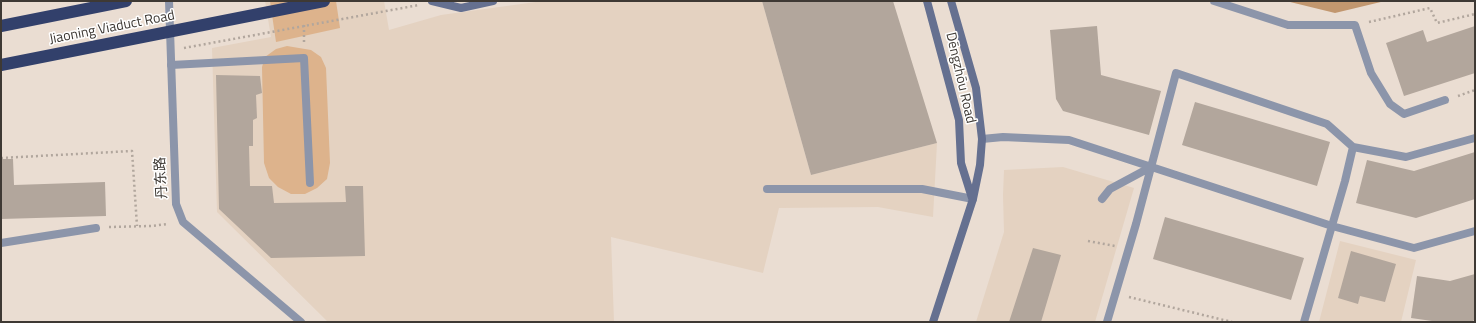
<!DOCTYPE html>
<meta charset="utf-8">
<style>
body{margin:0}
#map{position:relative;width:1476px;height:323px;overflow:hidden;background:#eaddd2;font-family:"Titillium Web",sans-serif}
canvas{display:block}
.frame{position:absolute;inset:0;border:2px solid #3e3934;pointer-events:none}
</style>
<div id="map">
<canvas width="1476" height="323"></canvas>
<div class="frame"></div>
</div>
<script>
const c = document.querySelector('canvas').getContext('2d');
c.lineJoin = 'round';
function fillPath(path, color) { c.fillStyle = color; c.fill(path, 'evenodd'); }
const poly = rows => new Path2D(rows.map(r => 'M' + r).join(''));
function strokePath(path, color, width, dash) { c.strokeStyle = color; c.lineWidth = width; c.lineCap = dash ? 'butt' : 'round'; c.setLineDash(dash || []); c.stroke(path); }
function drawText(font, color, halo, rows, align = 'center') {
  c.font = font + ' "Titillium Web","Noto Sans SC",sans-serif'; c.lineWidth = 3; c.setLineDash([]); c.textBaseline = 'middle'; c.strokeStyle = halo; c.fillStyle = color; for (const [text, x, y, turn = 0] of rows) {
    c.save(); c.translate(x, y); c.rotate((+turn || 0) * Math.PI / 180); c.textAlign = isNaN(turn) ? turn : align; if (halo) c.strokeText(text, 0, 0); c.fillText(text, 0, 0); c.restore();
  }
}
fillPath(poly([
 [265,1,384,1,389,30,441,15,543,1,762,1,811,175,937,143,933,217,878,207,779,208,763,273,611,237,614,322,328,322,217,212,212,48,271,37],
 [1063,167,1134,188,1095,322,976,322,1004,232,1003,195,1004,170],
 [1340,241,1416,260,1401,322,1319,322]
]), '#e4d2c1');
fillPath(poly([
 [270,1,336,1,340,28,276,42],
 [287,46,311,50,321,57,326,68,330,163,327,179,317,188,305,194,291,194,278,187,269,178,264,163,262,67,265,57,276,49]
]), '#ddb38c');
fillPath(poly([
 [1286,1,1385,1,1335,13]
]), '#c2976f');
fillPath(poly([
 [762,1,893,1,937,143,811,175],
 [1097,26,1101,75,1161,91,1149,135,1063,111,1056,99,1050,30],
 [1475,26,1475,73,1404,96,1386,43,1423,30,1427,42],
 [216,75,260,76,262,93,256,95,257,118,253,120,253,146,249,146,250,186,272,186,274,203,346,202,345,186,363,186,365,256,271,258,219,209],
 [1195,102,1330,142,1317,186,1182,145],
 [1475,152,1475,199,1416,218,1356,203,1367,160,1414,171],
 [1,159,13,159,14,185,105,182,106,216,1,219],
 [1165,217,1304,258,1291,300,1153,259],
 [1033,248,1061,255,1041,322,1009,322],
 [1351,251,1396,264,1385,302,1360,296,1358,304,1338,298],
 [1475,274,1475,320,1470,322,1439,322,1411,318,1417,276,1450,281]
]), '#b2a69c');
strokePath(poly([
 [1369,22,1430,8,1437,23,1475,14],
 [304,25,304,44],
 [184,48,419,5],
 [1458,96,1475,90],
 [1,158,132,151,137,226],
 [109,227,151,226,168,224],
 [1088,241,1115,246],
 [1129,297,1232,322]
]), '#b1a69d', 2.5, [2, 3]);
strokePath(poly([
 [171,65,304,58,310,183],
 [767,189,922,189,973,199]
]), '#8c95aa', 8);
strokePath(poly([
 [169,1,176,204,183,222,301,322],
 [1214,1,1288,25,1355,25,1371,73,1390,104,1404,114,1445,100],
 [982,139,1003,137,1069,140,1332,226,1414,248,1475,231],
 [1353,147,1406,157,1475,138],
 [1102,199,1110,189,1151,167],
 [1,243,96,228],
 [1107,322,1136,224,1176,73,1327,124,1353,147,1345,181,1304,322]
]), '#8c95aa', 8);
strokePath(poly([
 [432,1,461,8,493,1],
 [927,1,959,120,961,163,972,198],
 [933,322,973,199,980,165,982,139,976,88,951,1]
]), '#657090', 8);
strokePath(poly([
 [1,26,126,1],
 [1,65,324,1]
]), '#32406b', 12);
drawText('14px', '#3e3934', '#fff', [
 ["Jiaoning Viaduct Road",112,28,-11],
 ["Dēngzhōu Road",960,78,77],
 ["丹东路",162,178,-93]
]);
</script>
